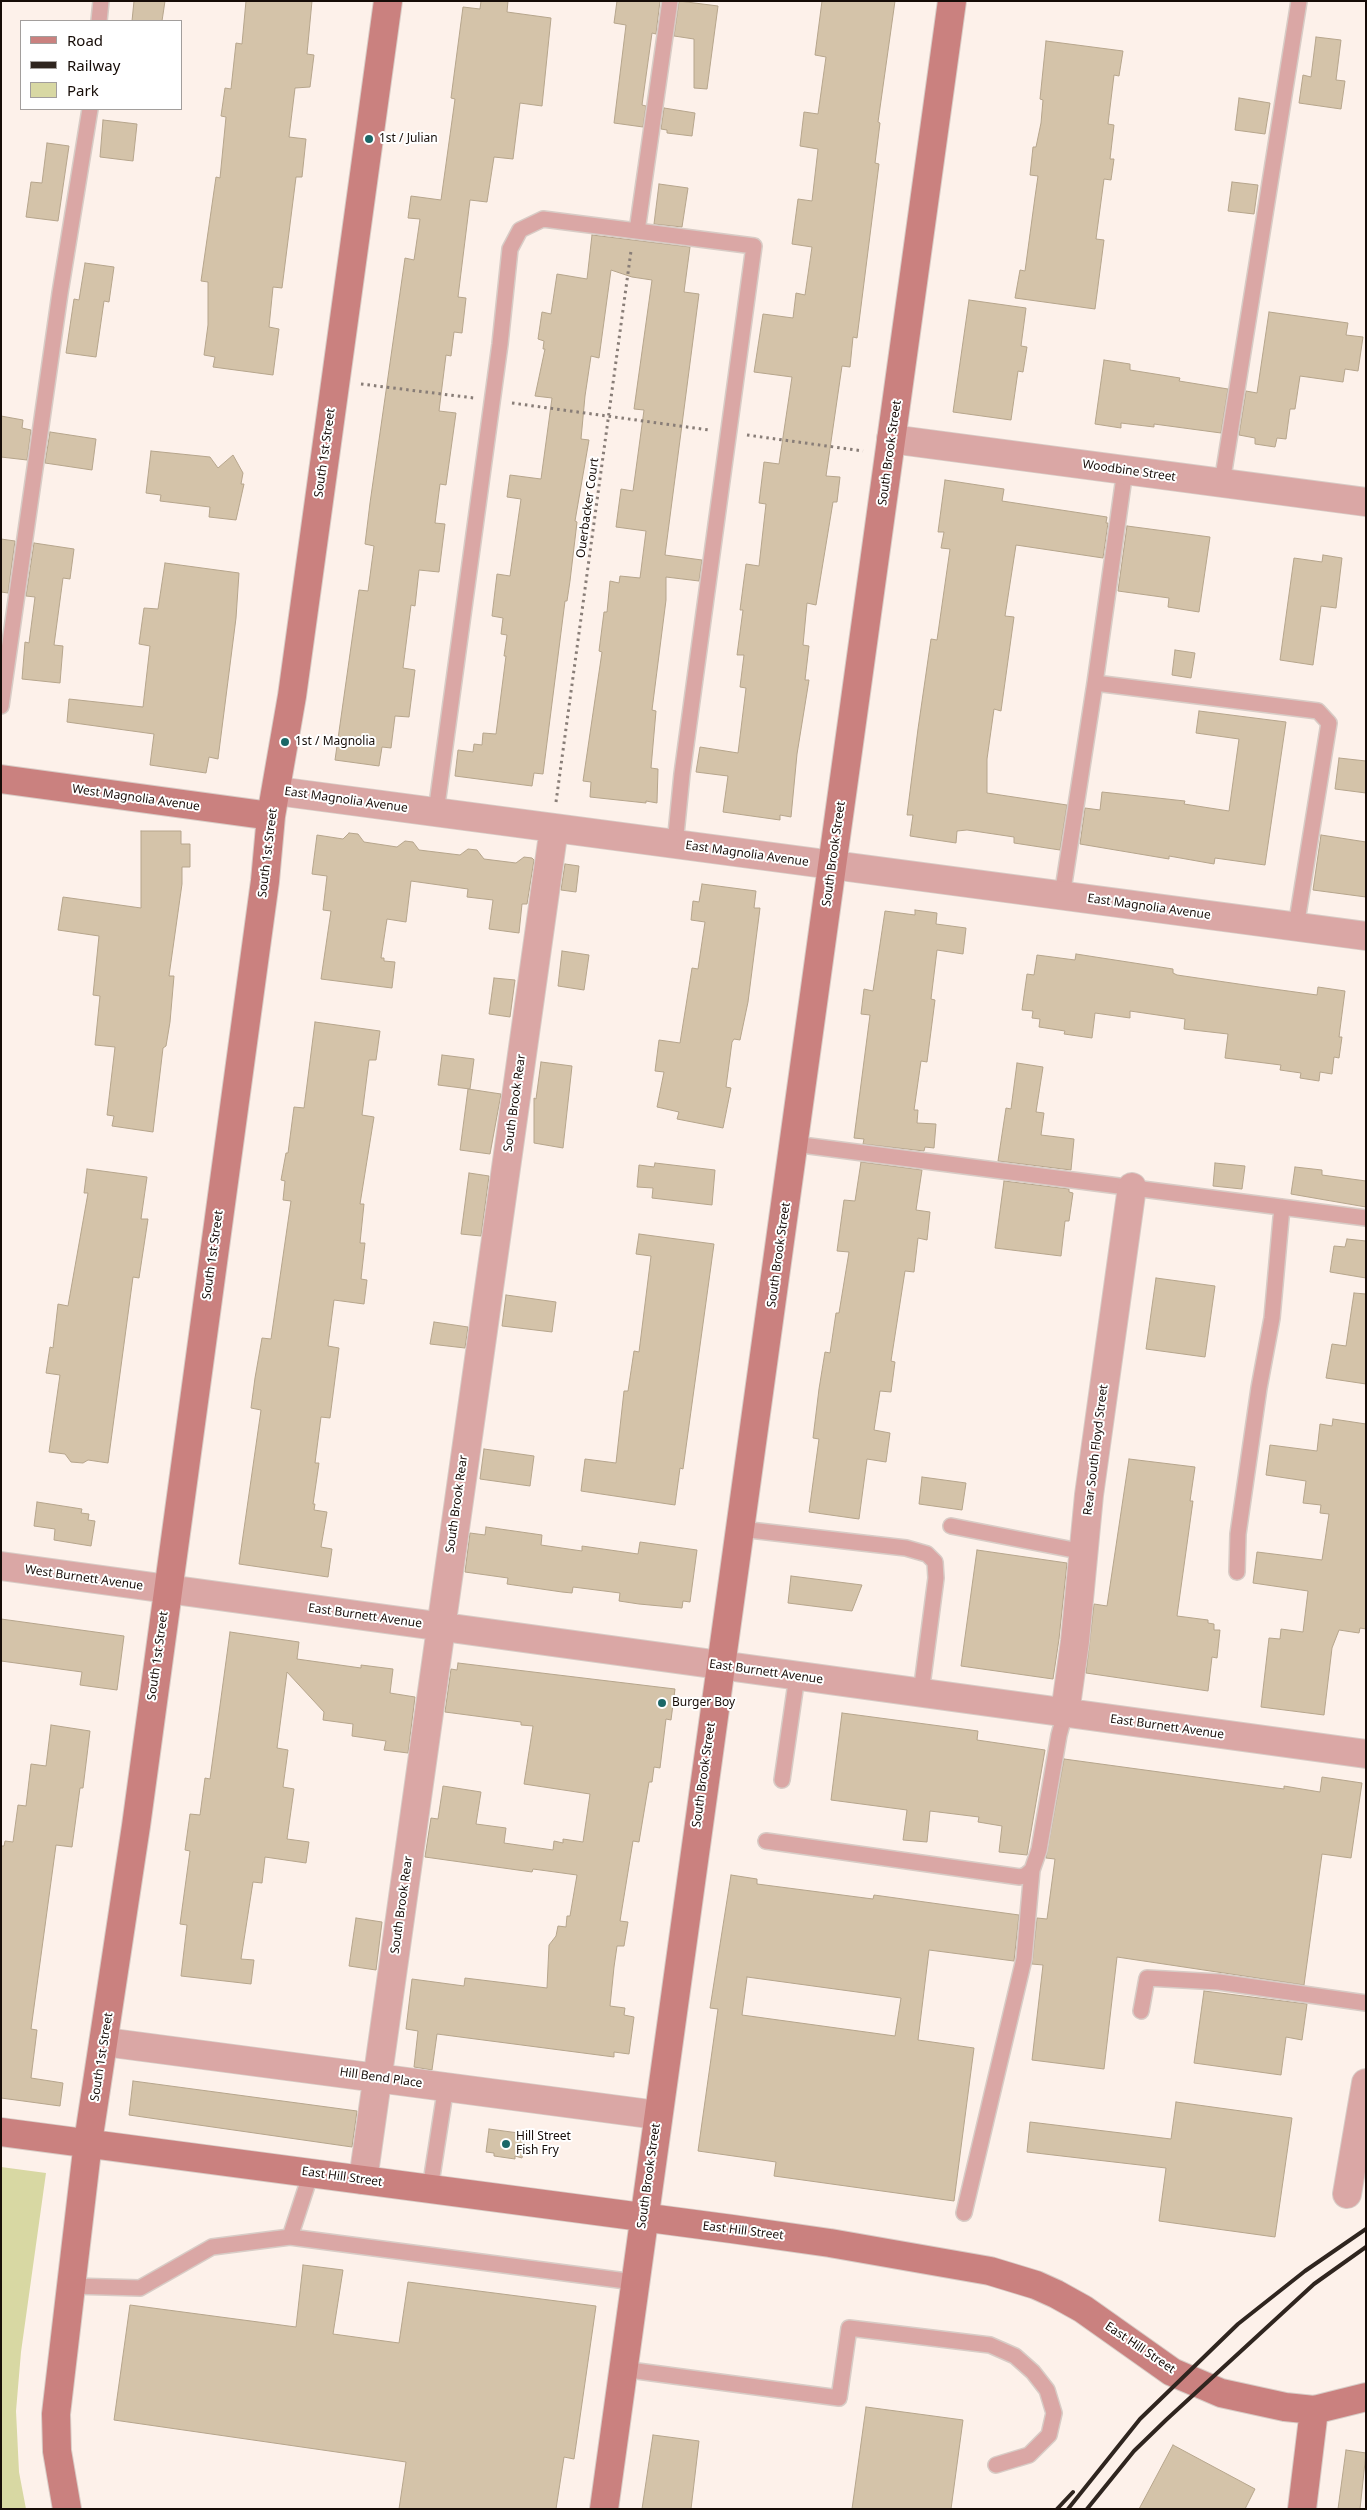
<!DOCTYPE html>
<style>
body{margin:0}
#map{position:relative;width:1367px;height:2510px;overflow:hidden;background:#fdf1ea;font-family:"Noto Sans",sans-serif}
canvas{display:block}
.frame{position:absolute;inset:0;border:2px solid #160c07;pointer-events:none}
.legend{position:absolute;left:20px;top:20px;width:162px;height:90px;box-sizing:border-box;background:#fff;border:1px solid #a29e9c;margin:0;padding:6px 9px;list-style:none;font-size:15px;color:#160c07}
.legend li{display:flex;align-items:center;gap:10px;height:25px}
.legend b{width:25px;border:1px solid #a29e9c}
</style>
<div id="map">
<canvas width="1367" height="2510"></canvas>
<div class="frame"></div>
<ul class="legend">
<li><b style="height:6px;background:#ca817f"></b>Road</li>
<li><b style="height:6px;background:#2f251f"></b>Railway</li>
<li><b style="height:14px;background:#d8d8a3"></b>Park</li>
</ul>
</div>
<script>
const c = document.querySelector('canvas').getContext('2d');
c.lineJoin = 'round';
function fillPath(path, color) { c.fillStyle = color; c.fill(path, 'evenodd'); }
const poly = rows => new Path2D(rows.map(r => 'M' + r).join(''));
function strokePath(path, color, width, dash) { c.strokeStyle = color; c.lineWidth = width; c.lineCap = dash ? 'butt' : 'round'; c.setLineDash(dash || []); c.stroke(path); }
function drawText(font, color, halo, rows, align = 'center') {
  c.font = font + ' "Noto Sans",sans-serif'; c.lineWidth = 4; c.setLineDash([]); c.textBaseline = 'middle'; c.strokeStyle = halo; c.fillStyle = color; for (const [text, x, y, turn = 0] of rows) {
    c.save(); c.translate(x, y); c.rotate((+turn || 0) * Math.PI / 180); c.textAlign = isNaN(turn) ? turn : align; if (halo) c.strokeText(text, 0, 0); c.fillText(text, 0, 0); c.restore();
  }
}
fillPath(poly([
 [1,2167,46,2173,21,2352,16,2411,19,2472,26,2509,1,2509]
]), '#d8d8a3');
const building = poly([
 [134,1,165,1,162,21,132,21,134,1],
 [246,1,312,1,307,54,314,55,310,87,295,88,289,137,306,139,302,177,296,177,282,288,273,287,269,327,279,329,273,375,213,367,215,357,204,355,208,325,208,282,201,281,216,177,220,178,226,117,221,116,225,88,231,89,236,43,242,44,246,1],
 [481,1,508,1,507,12,551,18,542,106,520,103,513,159,494,157,487,202,470,200,458,297,466,298,462,333,454,332,451,356,446,355,439,411,456,413,446,485,440,484,435,523,445,524,439,572,419,570,415,606,411,605,403,668,415,670,409,717,395,716,391,748,382,747,379,766,335,760,359,590,368,591,374,546,365,544,370,503,405,258,414,260,420,219,408,218,411,196,441,200,455,99,451,98,463,7,480,9,481,1],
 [617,1,660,1,656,34,652,33,642,105,646,106,643,127,614,123,626,25,614,23,617,1],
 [679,1,718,6,707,89,694,88,694,39,674,36,679,1],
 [822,1,895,1,878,122,880,123,875,163,879,164,857,338,853,337,850,367,842,366,826,476,840,477,837,502,833,502,816,605,807,603,803,645,809,646,805,680,809,680,797,754,791,817,780,815,780,820,723,812,728,776,696,772,700,747,738,753,746,688,740,687,744,655,737,655,743,610,740,610,746,564,759,566,766,504,759,503,764,462,779,464,792,377,754,372,763,314,793,318,796,293,805,295,812,247,792,244,798,199,812,201,818,149,800,146,804,112,818,114,826,57,815,55,822,1],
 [1316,37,1341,40,1336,80,1345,81,1341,109,1299,103,1303,75,1311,77,1316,37],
 [1046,41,1123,51,1119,76,1114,75,1108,124,1114,125,1110,159,1114,159,1111,180,1104,179,1096,239,1104,240,1095,309,1015,298,1020,270,1025,271,1035,197,1038,176,1030,175,1033,147,1036,147,1041,123,1043,100,1040,99,1046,41],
 [1239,98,1270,103,1265,134,1235,130,1239,98],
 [664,108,695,113,692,136,667,133,667,130,661,129,664,108],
 [103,120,137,124,133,161,100,157,103,120],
 [47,143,69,146,58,221,26,217,31,182,42,183,47,143],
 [1232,182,1258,185,1254,214,1228,211,1232,182],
 [659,184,688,188,682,227,654,224,659,184],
 [592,235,690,247,684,292,699,294,665,555,702,560,699,581,666,577,666,600,652,710,656,711,651,768,658,769,657,803,646,801,646,803,590,797,591,782,583,781,602,652,599,651,604,612,607,612,610,581,619,583,620,576,640,578,646,531,616,527,621,489,633,491,644,410,634,409,652,280,632,277,611,270,599,358,591,356,585,396,581,439,589,440,575,521,577,522,570,581,567,601,565,601,543,774,534,773,532,786,455,776,458,750,473,752,474,744,482,745,483,733,496,734,506,656,504,656,507,635,501,634,503,618,492,616,497,574,510,576,521,499,507,497,510,475,541,479,552,398,535,396,545,349,543,349,544,341,538,339,542,312,551,314,557,274,587,279,592,235],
 [85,263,114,267,109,302,104,301,96,357,66,353,74,299,79,300,85,263],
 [969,300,1026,308,1021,346,1027,347,1023,372,1018,371,1011,420,953,412,969,300],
 [1269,312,1348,323,1346,335,1363,337,1358,371,1345,369,1343,382,1300,376,1295,409,1290,409,1286,439,1277,438,1275,447,1255,444,1255,438,1239,435,1246,391,1257,393,1269,312],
 [1104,360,1130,364,1130,370,1180,378,1179,381,1228,389,1221,433,1154,424,1154,427,1121,423,1121,428,1095,424,1104,360],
 [1,416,23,420,22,428,31,430,27,460,1,457,1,416],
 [50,432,96,439,92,470,45,463,50,432],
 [151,451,210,457,218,468,233,455,243,473,241,484,244,484,236,520,209,517,210,507,160,501,161,495,146,493,151,451],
 [945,480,1004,489,1002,501,1107,517,1106,523,1108,523,1103,558,1016,545,1005,616,1014,617,1001,711,994,709,987,759,987,793,1067,805,1060,850,1014,843,1014,837,967,830,957,831,956,843,910,836,913,815,907,815,918,729,931,639,937,640,950,549,941,548,944,532,938,532,945,480],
 [1127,526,1210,537,1199,612,1168,607,1169,598,1118,591,1127,526],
 [1,539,15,541,8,593,1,592,1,539],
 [34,543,74,549,70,579,63,578,54,645,63,646,60,683,22,679,25,642,29,643,35,597,26,596,34,543],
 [1323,555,1342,558,1336,608,1321,606,1313,665,1280,660,1294,558,1322,562,1323,555],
 [165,563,239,573,236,618,218,759,209,757,206,773,150,765,154,734,67,722,69,699,143,707,150,646,139,644,144,608,158,609,165,563],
 [1175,650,1195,653,1191,678,1172,675,1175,650],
 [1199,711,1286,722,1265,865,1215,858,1214,864,1169,856,1169,859,1080,844,1085,808,1100,810,1102,792,1185,801,1184,804,1229,811,1239,739,1196,733,1199,711],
 [1339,758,1366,761,1366,793,1335,789,1339,758],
 [141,831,181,831,181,844,190,844,190,867,182,867,182,884,169,976,174,976,170,1022,166,1046,163,1048,153,1132,112,1126,114,1116,107,1115,115,1047,95,1045,100,996,93,995,99,936,58,930,63,897,141,908,141,831],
 [349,833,358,834,364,842,397,847,405,841,413,842,419,850,460,855,468,849,477,850,484,859,516,863,524,857,532,858,534,860,527,904,522,904,519,933,489,929,493,900,467,897,468,889,411,881,406,922,387,919,381,958,384,958,384,961,395,962,392,988,321,979,331,911,323,910,327,876,312,874,317,835,343,839,349,833],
 [1321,835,1366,842,1366,897,1313,890,1321,835],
 [565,864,579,866,576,892,561,890,565,864],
 [702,884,756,891,754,908,760,908,748,1002,740,1040,734,1039,732,1042,726,1087,731,1088,723,1128,677,1119,679,1112,657,1107,664,1072,655,1071,659,1040,680,1043,692,968,698,969,705,922,691,920,693,901,699,902,702,884],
 [915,910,937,913,936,924,966,928,963,954,937,950,931,999,935,1000,927,1062,921,1061,914,1110,918,1110,917,1123,936,1124,934,1148,925,1147,924,1151,863,1144,864,1139,854,1138,870,1015,861,1014,864,989,873,991,885,911,915,915,915,910],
 [562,951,589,955,584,990,558,986,562,951],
 [1076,954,1173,969,1173,973,1177,975,1259,987,1317,995,1318,987,1345,991,1339,1037,1342,1037,1339,1058,1334,1057,1332,1074,1320,1072,1319,1081,1300,1078,1301,1073,1280,1070,1281,1065,1225,1058,1228,1034,1184,1029,1185,1019,1130,1011,1130,1018,1095,1013,1092,1038,1064,1034,1065,1031,1039,1027,1040,1019,1032,1018,1033,1011,1022,1010,1027,974,1034,975,1037,955,1075,960,1076,954],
 [494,978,515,980,510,1017,489,1014,494,978],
 [315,1022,380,1031,376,1060,369,1060,362,1115,374,1117,360,1204,364,1204,360,1243,365,1243,361,1279,367,1280,364,1304,334,1300,328,1346,339,1348,330,1418,321,1417,315,1463,319,1463,313,1504,315,1504,314,1510,327,1512,321,1547,332,1549,328,1577,239,1564,261,1410,251,1408,255,1378,262,1338,271,1339,291,1201,283,1200,285,1181,281,1180,286,1153,288,1153,294,1107,304,1108,315,1022],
 [442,1055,474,1059,470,1089,438,1085,442,1055],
 [541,1062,572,1066,563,1148,534,1143,534,1098,536,1099,541,1062],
 [1017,1063,1043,1067,1036,1112,1044,1113,1041,1135,1074,1139,1071,1170,998,1161,1006,1108,1011,1109,1017,1063],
 [468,1089,501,1094,490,1154,460,1150,468,1089],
 [861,1162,922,1170,916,1210,930,1212,927,1240,918,1238,914,1272,905,1271,891,1361,895,1362,891,1392,880,1391,874,1430,890,1433,886,1462,867,1459,859,1519,809,1512,819,1439,813,1438,819,1389,825,1352,830,1353,836,1313,839,1313,849,1252,837,1251,844,1200,855,1201,861,1162],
 [655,1163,715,1170,712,1205,652,1198,653,1188,637,1187,639,1165,654,1167,655,1163],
 [1215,1163,1245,1166,1242,1189,1213,1186,1215,1163],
 [1295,1167,1322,1170,1322,1175,1366,1181,1366,1207,1291,1194,1295,1167],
 [87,1169,147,1177,141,1219,148,1219,139,1278,133,1277,108,1463,88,1460,83,1463,71,1462,65,1454,49,1452,60,1375,46,1373,50,1347,53,1348,58,1304,68,1306,88,1193,84,1193,87,1169],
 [469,1173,489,1176,481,1236,461,1234,469,1173],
 [1004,1181,1069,1189,1069,1192,1073,1193,1069,1221,1065,1221,1061,1256,995,1248,1004,1181],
 [639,1234,714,1244,683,1469,680,1468,675,1505,581,1491,585,1459,616,1463,624,1391,628,1391,634,1351,639,1352,651,1256,636,1254,639,1234],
 [1347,1239,1366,1241,1366,1278,1330,1272,1334,1246,1345,1247,1347,1239],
 [1156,1278,1215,1286,1205,1357,1146,1349,1156,1278],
 [1354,1293,1366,1294,1366,1384,1326,1378,1332,1344,1346,1346,1354,1293],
 [506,1295,556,1302,552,1332,502,1326,506,1295],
 [434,1322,468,1327,465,1348,430,1344,434,1322],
 [1333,1419,1366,1424,1366,1629,1360,1628,1359,1633,1339,1630,1332,1648,1324,1715,1261,1707,1269,1638,1280,1639,1281,1629,1303,1632,1308,1591,1253,1583,1257,1552,1322,1560,1329,1514,1320,1513,1321,1505,1303,1503,1306,1481,1266,1475,1270,1445,1317,1451,1320,1424,1332,1426,1333,1419],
 [484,1449,534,1456,530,1486,480,1479,484,1449],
 [1129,1459,1195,1467,1190,1501,1193,1501,1177,1616,1208,1620,1208,1623,1214,1624,1214,1630,1220,1630,1217,1658,1212,1657,1208,1691,1086,1673,1094,1604,1107,1606,1129,1459],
 [922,1477,966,1483,962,1510,919,1504,922,1477],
 [37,1502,82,1509,81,1513,89,1514,88,1520,95,1521,91,1546,54,1540,55,1529,34,1526,37,1502],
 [486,1527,542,1535,541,1545,582,1551,582,1546,638,1554,640,1542,697,1550,690,1602,683,1601,682,1608,639,1604,619,1601,620,1593,573,1587,572,1593,562,1592,507,1584,508,1578,465,1572,470,1533,485,1535,486,1527],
 [977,1550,1067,1563,1059,1639,1053,1679,961,1666,977,1550],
 [791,1576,862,1585,852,1611,788,1603,791,1576],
 [1,1619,124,1636,117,1690,80,1685,82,1672,1,1661,1,1619],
 [230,1632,299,1642,297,1659,361,1668,361,1665,393,1669,390,1693,415,1697,408,1753,384,1750,386,1741,352,1736,353,1724,323,1720,324,1712,287,1672,277,1748,288,1750,283,1787,294,1789,287,1839,309,1842,306,1863,265,1857,262,1883,253,1882,241,1959,254,1960,251,1984,181,1976,187,1925,180,1924,190,1851,185,1850,190,1814,200,1815,205,1778,210,1779,230,1632],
 [458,1663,675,1689,671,1720,666,1719,660,1768,654,1767,652,1782,649,1782,639,1842,633,1841,620,1921,628,1922,624,1946,617,1946,614,1967,610,2006,625,2008,624,2015,634,2017,629,2054,614,2052,614,2057,437,2034,432,2070,414,2067,418,2031,406,2029,412,1979,464,1986,465,1978,547,1988,549,1945,556,1936,558,1926,566,1927,567,1916,570,1916,577,1875,533,1869,532,1872,425,1857,431,1818,438,1819,443,1786,481,1792,476,1824,506,1828,504,1843,553,1850,554,1841,563,1843,563,1839,583,1842,590,1794,524,1784,533,1726,521,1725,521,1722,445,1712,451,1669,457,1670,458,1663],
 [842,1713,978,1731,977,1740,1045,1750,1027,1855,999,1852,1002,1826,978,1822,979,1817,930,1811,927,1842,903,1840,907,1810,831,1800,842,1713],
 [51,1725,90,1731,83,1788,80,1788,72,1847,56,1845,31,2029,37,2030,31,2078,63,2083,60,2106,1,2098,1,1846,4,1846,5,1841,13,1842,18,1805,26,1806,31,1764,46,1766,51,1725],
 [1064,1759,1284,1789,1284,1786,1320,1792,1322,1777,1362,1783,1351,1858,1322,1854,1304,1985,1117,1957,1104,2069,1032,2060,1043,1965,1032,1964,1037,1918,1047,1919,1055,1859,1046,1858,1064,1759],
 [731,1875,757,1879,757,1884,873,1899,874,1895,1019,1915,1014,1961,929,1950,918,2040,974,2048,954,2201,774,2176,776,2162,698,2151,718,2009,710,2008,731,1875],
 [747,1977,901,1998,895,2036,742,2015,747,1977],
 [356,1918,382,1922,376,1970,349,1966,356,1918],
 [1204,1991,1307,2004,1302,2040,1286,2037,1281,2075,1194,2063,1204,1991],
 [133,2081,357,2111,352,2147,129,2115,133,2081],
 [1176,2102,1292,2118,1275,2237,1159,2221,1166,2168,1027,2152,1030,2122,1171,2139,1176,2102],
 [489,2129,526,2134,522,2158,515,2156,515,2159,494,2156,494,2153,486,2152,489,2129],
 [303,2265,343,2270,333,2334,399,2343,408,2282,596,2306,574,2459,564,2457,556,2509,399,2509,406,2462,114,2420,130,2305,296,2327,303,2265],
 [866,2407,963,2420,951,2509,852,2509,866,2407],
 [653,2435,699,2441,691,2509,642,2509,653,2435],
 [1173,2445,1255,2489,1245,2509,1139,2509,1173,2445],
 [1346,2450,1366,2453,1360,2509,1338,2509,1346,2450]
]);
fillPath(building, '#d4c3a9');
strokePath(building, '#b6a58c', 1);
const lane = poly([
 [99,21,101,1],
 [637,231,670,1],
 [1222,483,1299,1],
 [1095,683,1125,470],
 [1,706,60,293,90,109],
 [436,812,500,344,510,249,520,230,543,219,754,246,682,774,675,844],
 [1062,896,1095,683,1318,711,1329,723,1296,927],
 [794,1144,1366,1218],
 [951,1526,1084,1552],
 [741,1529,906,1548,927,1554,935,1562,936,1578,921,1693],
 [1237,1572,1238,1534,1259,1388,1272,1318,1282,1207],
 [782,1780,797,1676],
 [766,1841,1020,1877,1026,1875,1032,1870,1039,1850,1059,1735,1065,1713],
 [1141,2011,1147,1978,1219,1982,1366,2003],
 [430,2189,446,2086],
 [964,2213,1024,1959,1032,1870],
 [290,2237,634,2282],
 [72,2286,140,2288,212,2247,290,2237,311,2173],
 [622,2369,839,2398,849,2328,990,2345,1015,2356,1033,2372,1047,2390,1054,2413,1049,2435,1029,2455,996,2465]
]);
const street = poly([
 [891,439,1366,502],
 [277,791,1366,936],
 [1,1566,1366,1754],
 [1065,1713,1075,1641,1089,1495,1132,1187],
 [105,2042,657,2115],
 [363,2180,554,828],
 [1347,2194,1366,2083]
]);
const secondary = poly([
 [1,779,271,816],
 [1,2132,732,2229,830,2243,990,2271,1036,2285,1056,2294,1083,2309,1172,2372,1221,2393,1285,2407,1314,2410,1366,2397],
 [67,2509,57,2451,56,2414,88,2142,136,1826,265,881,271,816,292,696,388,1],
 [604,2509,952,1],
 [1302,2509,1314,2410]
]);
strokePath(lane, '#d8ccc6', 18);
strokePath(street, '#d8ccc6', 30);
strokePath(secondary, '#d8ccc6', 30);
strokePath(poly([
 [361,384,474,398],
 [512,403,709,430],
 [747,435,863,451],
 [556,802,631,251]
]), '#887d77', 3, [2.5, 4]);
strokePath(lane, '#daa7a5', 15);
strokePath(street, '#daa7a5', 28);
strokePath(secondary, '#ca817f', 28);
strokePath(poly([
 [1057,2509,1073,2492],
 [1068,2509,1140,2419,1238,2324,1305,2271,1366,2229],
 [1087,2509,1134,2451,1166,2420,1314,2284,1366,2247]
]), '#2f251f', 4);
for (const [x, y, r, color] of [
 [369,139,5,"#1a6767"],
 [285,742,5,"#1a6767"],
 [662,1703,5,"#1a6767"],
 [506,2144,5,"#1a6767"]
]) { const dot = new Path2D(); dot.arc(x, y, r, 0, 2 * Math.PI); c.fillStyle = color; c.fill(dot); strokePath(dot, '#fff', 2); }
drawText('12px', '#160c07', '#fff', [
 ["1st / Julian",379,139],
 ["1st / Magnolia",295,742],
 ["Burger Boy",672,1703],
 ["Hill Street",516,2137],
 ["Fish Fry",516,2151]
], 'left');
drawText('12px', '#160c07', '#fff', [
 ["South 1st Street",325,453,-82],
 ["South Brook Street",890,453,-82],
 ["Woodbine Street",1129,471,8],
 ["Ouerbacker Court",588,508,-82],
 ["West Magnolia Avenue",136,798,8],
 ["East Magnolia Avenue",346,800,8],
 ["South 1st Street",268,853,-83],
 ["East Magnolia Avenue",747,854,8],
 ["South Brook Street",834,854,-82],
 ["East Magnolia Avenue",1149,907,8],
 ["South Brook Rear",515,1103,-82],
 ["South 1st Street",213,1255,-82],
 ["South Brook Street",779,1255,-82],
 ["Rear South Floyd Street",1096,1450,-83],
 ["South Brook Rear",457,1504,-82],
 ["West Burnett Avenue",84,1578,8],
 ["East Burnett Avenue",365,1616,8],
 ["South 1st Street",158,1656,-82],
 ["East Burnett Avenue",766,1672,8],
 ["East Burnett Avenue",1167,1727,8],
 ["South Brook Street",704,1775,-82],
 ["South Brook Rear",402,1905,-82],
 ["South 1st Street",102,2057,-81],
 ["Hill Bend Place",381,2078,8],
 ["South Brook Street",649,2176,-82],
 ["East Hill Street",342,2177,8],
 ["East Hill Street",743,2231,7],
 ["East Hill Street",1140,2348,34]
]);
</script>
